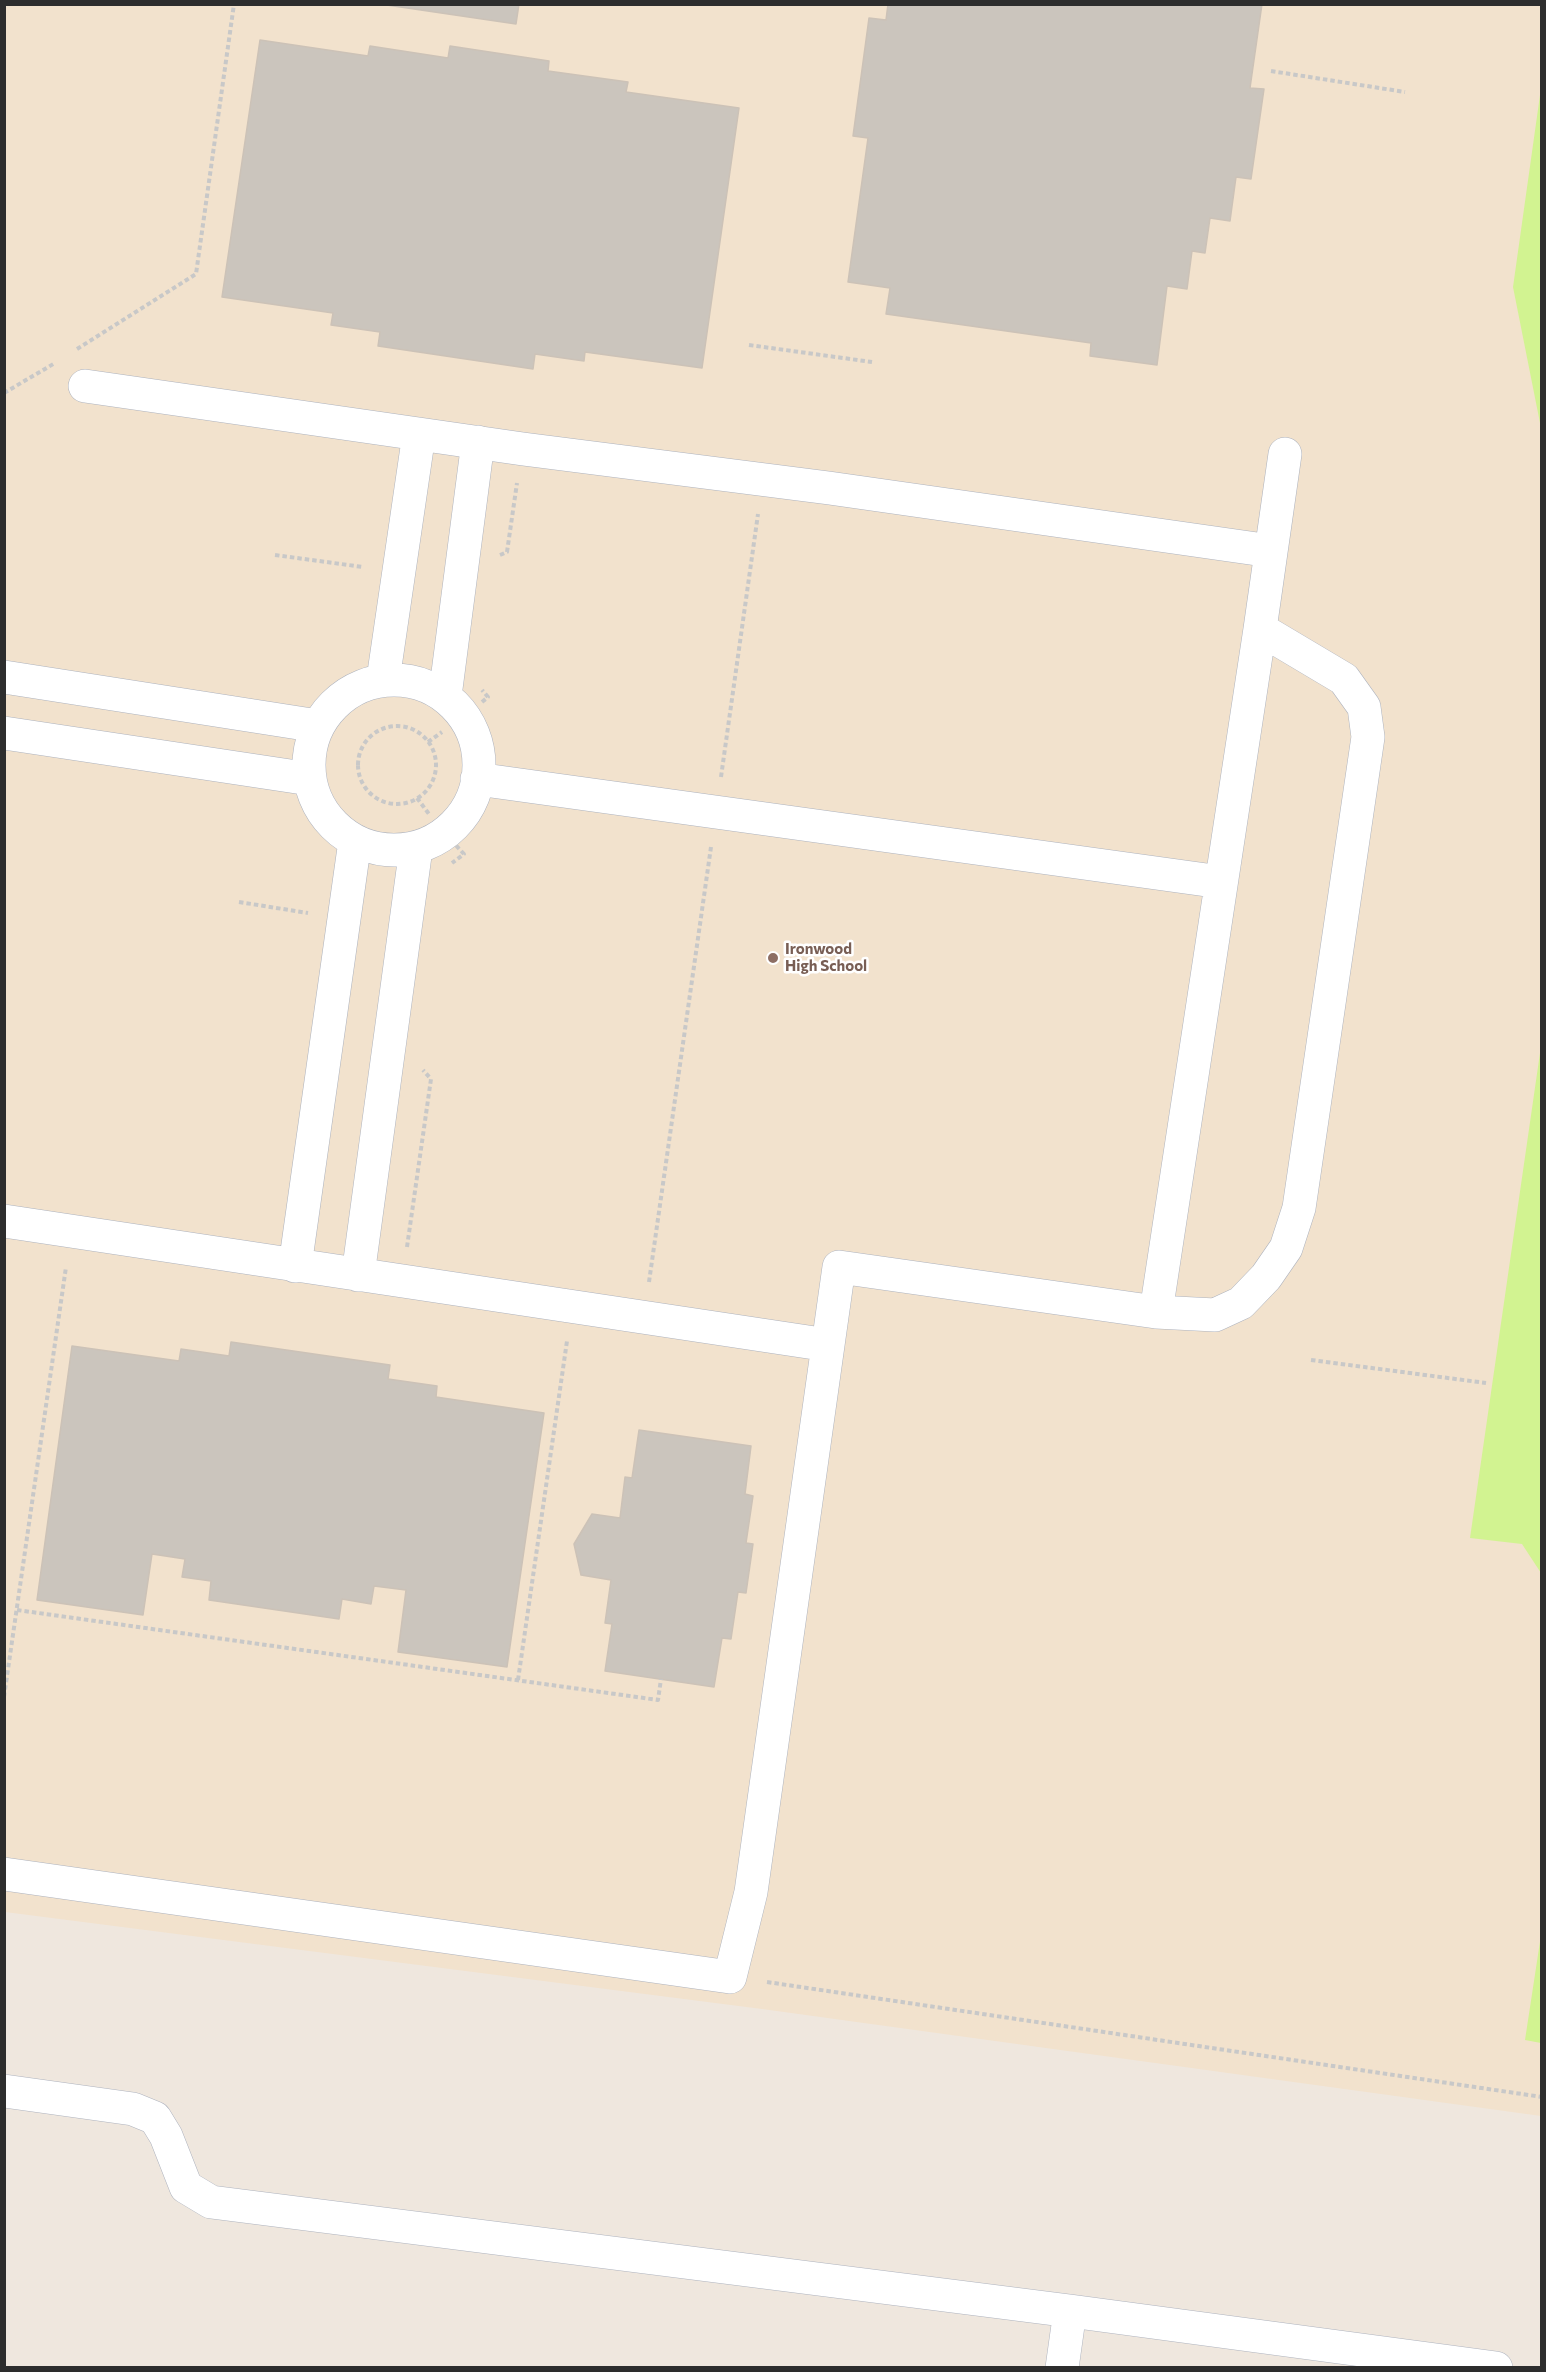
<!DOCTYPE html>
<style>
body{margin:0}
#map{position:relative;width:1546px;height:2372px;overflow:hidden;background:#efe7de;font-family:Commissioner,sans-serif}
canvas{display:block}
.frame{position:absolute;inset:0;border:6px solid #2d2d2d;pointer-events:none}
</style>
<div id="map">
<canvas width="1546" height="2372"></canvas>
<div class="frame"></div>
</div>
<script>
const c = document.querySelector('canvas').getContext('2d');
c.lineJoin = 'round';
function fillPath(path, color) { c.fillStyle = color; c.fill(path, 'evenodd'); }
const poly = rows => new Path2D(rows.map(r => 'M' + r).join(''));
function strokePath(path, color, width, dash) { c.strokeStyle = color; c.lineWidth = width; c.lineCap = dash ? 'butt' : 'round'; c.setLineDash(dash || []); c.stroke(path); }
function drawText(font, color, halo, rows, align = 'center') {
  c.font = font + ' Commissioner,sans-serif'; c.lineWidth = 5; c.setLineDash([]); c.textBaseline = 'middle'; c.strokeStyle = halo; c.fillStyle = color; for (const [text, x, y, turn = 0] of rows) {
    c.save(); c.translate(x, y); c.rotate((+turn || 0) * Math.PI / 180); c.textAlign = isNaN(turn) ? turn : align; if (halo) c.strokeText(text, 0, 0); c.fillText(text, 0, 0); c.restore();
  }
}
fillPath(poly([
 [5,5,1541,5,1541,2116,762,2009,5,1912]
]), '#f2e2cd');
fillPath(poly([
 [1541,88,1541,428,1513,287],
 [1541,1046,1540,1445,1541,1573,1522,1544,1470,1538],
 [1541,1935,1541,2043,1525,2040]
]), '#d2f391');
const building = poly([
 [380,4,519,4,516,24,380,4],
 [888,4,1262,4,1250,88,1264,89,1251,179,1236,177,1230,221,1210,218,1205,253,1192,251,1187,289,1167,286,1157,365,1090,356,1091,343,886,314,890,288,848,282,868,138,853,136,869,18,886,20,888,4],
 [260,40,368,56,370,46,448,58,450,46,549,61,548,71,628,82,626,92,739,108,702,368,585,352,584,361,535,354,533,369,378,346,380,332,331,325,333,313,222,297,260,40],
 [231,1342,390,1365,388,1379,437,1386,436,1397,544,1413,507,1667,398,1652,406,1590,374,1586,371,1604,342,1599,339,1619,209,1600,211,1581,182,1577,185,1559,152,1554,143,1615,37,1600,72,1346,179,1361,181,1349,229,1356,231,1342],
 [639,1430,751,1446,745,1494,753,1496,746,1543,753,1544,746,1593,738,1592,731,1639,722,1638,714,1687,605,1671,612,1624,605,1623,611,1580,581,1575,574,1544,592,1514,620,1518,625,1477,632,1478,639,1430]
]);
fillPath(building, '#cbc5bd');
strokePath(building, '#ccc2b7', 1.5);
const minor = poly([
 [85,386,523,449,829,488,1271,551],
 [4,677,318,726],
 [383,680,419,434],
 '309 765a85 85 0 1 1 170 0a85 85 0 1 1-170 0Z',
 [445,696,478,442],
 [4,733,310,779],
 [477,779,1221,882],
 [4,1221,828,1345],
 [295,1266,355,841],
 [358,1275,416,848],
 [1156,1312,1260,629],
 [4,1874,730,1977,751,1892,839,1267,1156,1312,1215,1315,1241,1303,1266,1277,1286,1248,1299,1208,1368,737,1364,707,1344,679,1260,629,1285,454],
 [4,2091,133,2109,155,2118,166,2136,186,2187,211,2202,1070,2311,1062,2368],
 [1070,2311,1496,2368]
]);
strokePath(minor, '#aeb3be', 34);
strokePath(poly([
 [1271,71,1405,92],
 [749,345,872,362],
 [77,349,196,274,234,4],
 [4,393,55,363],
 [275,555,363,567],
 [500,555,507,552,517,483],
 [482,702,488,697,482,690],
 '358 765a39 39 0 1 1 78 0a39 39 0 1 1-78 0Z',
 [428,742,442,732],
 [721,777,758,514],
 [417,798,429,814],
 [451,840,464,854,452,863],
 [239,902,308,913],
 [407,1247,431,1079,423,1070],
 [649,1282,711,847],
 [1311,1360,1486,1383],
 [17,1610,658,1700,661,1679],
 [518,1680,567,1341],
 [4,1697,66,1267],
 [767,1982,1542,2097]
]), '#c8c8c8', 4, [4.5, 3]);
strokePath(minor, '#fff', 33);
for (const [x, y, r, color] of [
 [773,958,6,"#8d6e63"]
]) { const dot = new Path2D(); dot.arc(x, y, r, 0, 2 * Math.PI); c.fillStyle = color; c.fill(dot); strokePath(dot, '#fff', 2); }
drawText('bold 15px', '#785e54', '#fff', [
 ["Ironwood",785,949],
 ["High School",785,966]
], 'left');
</script>
